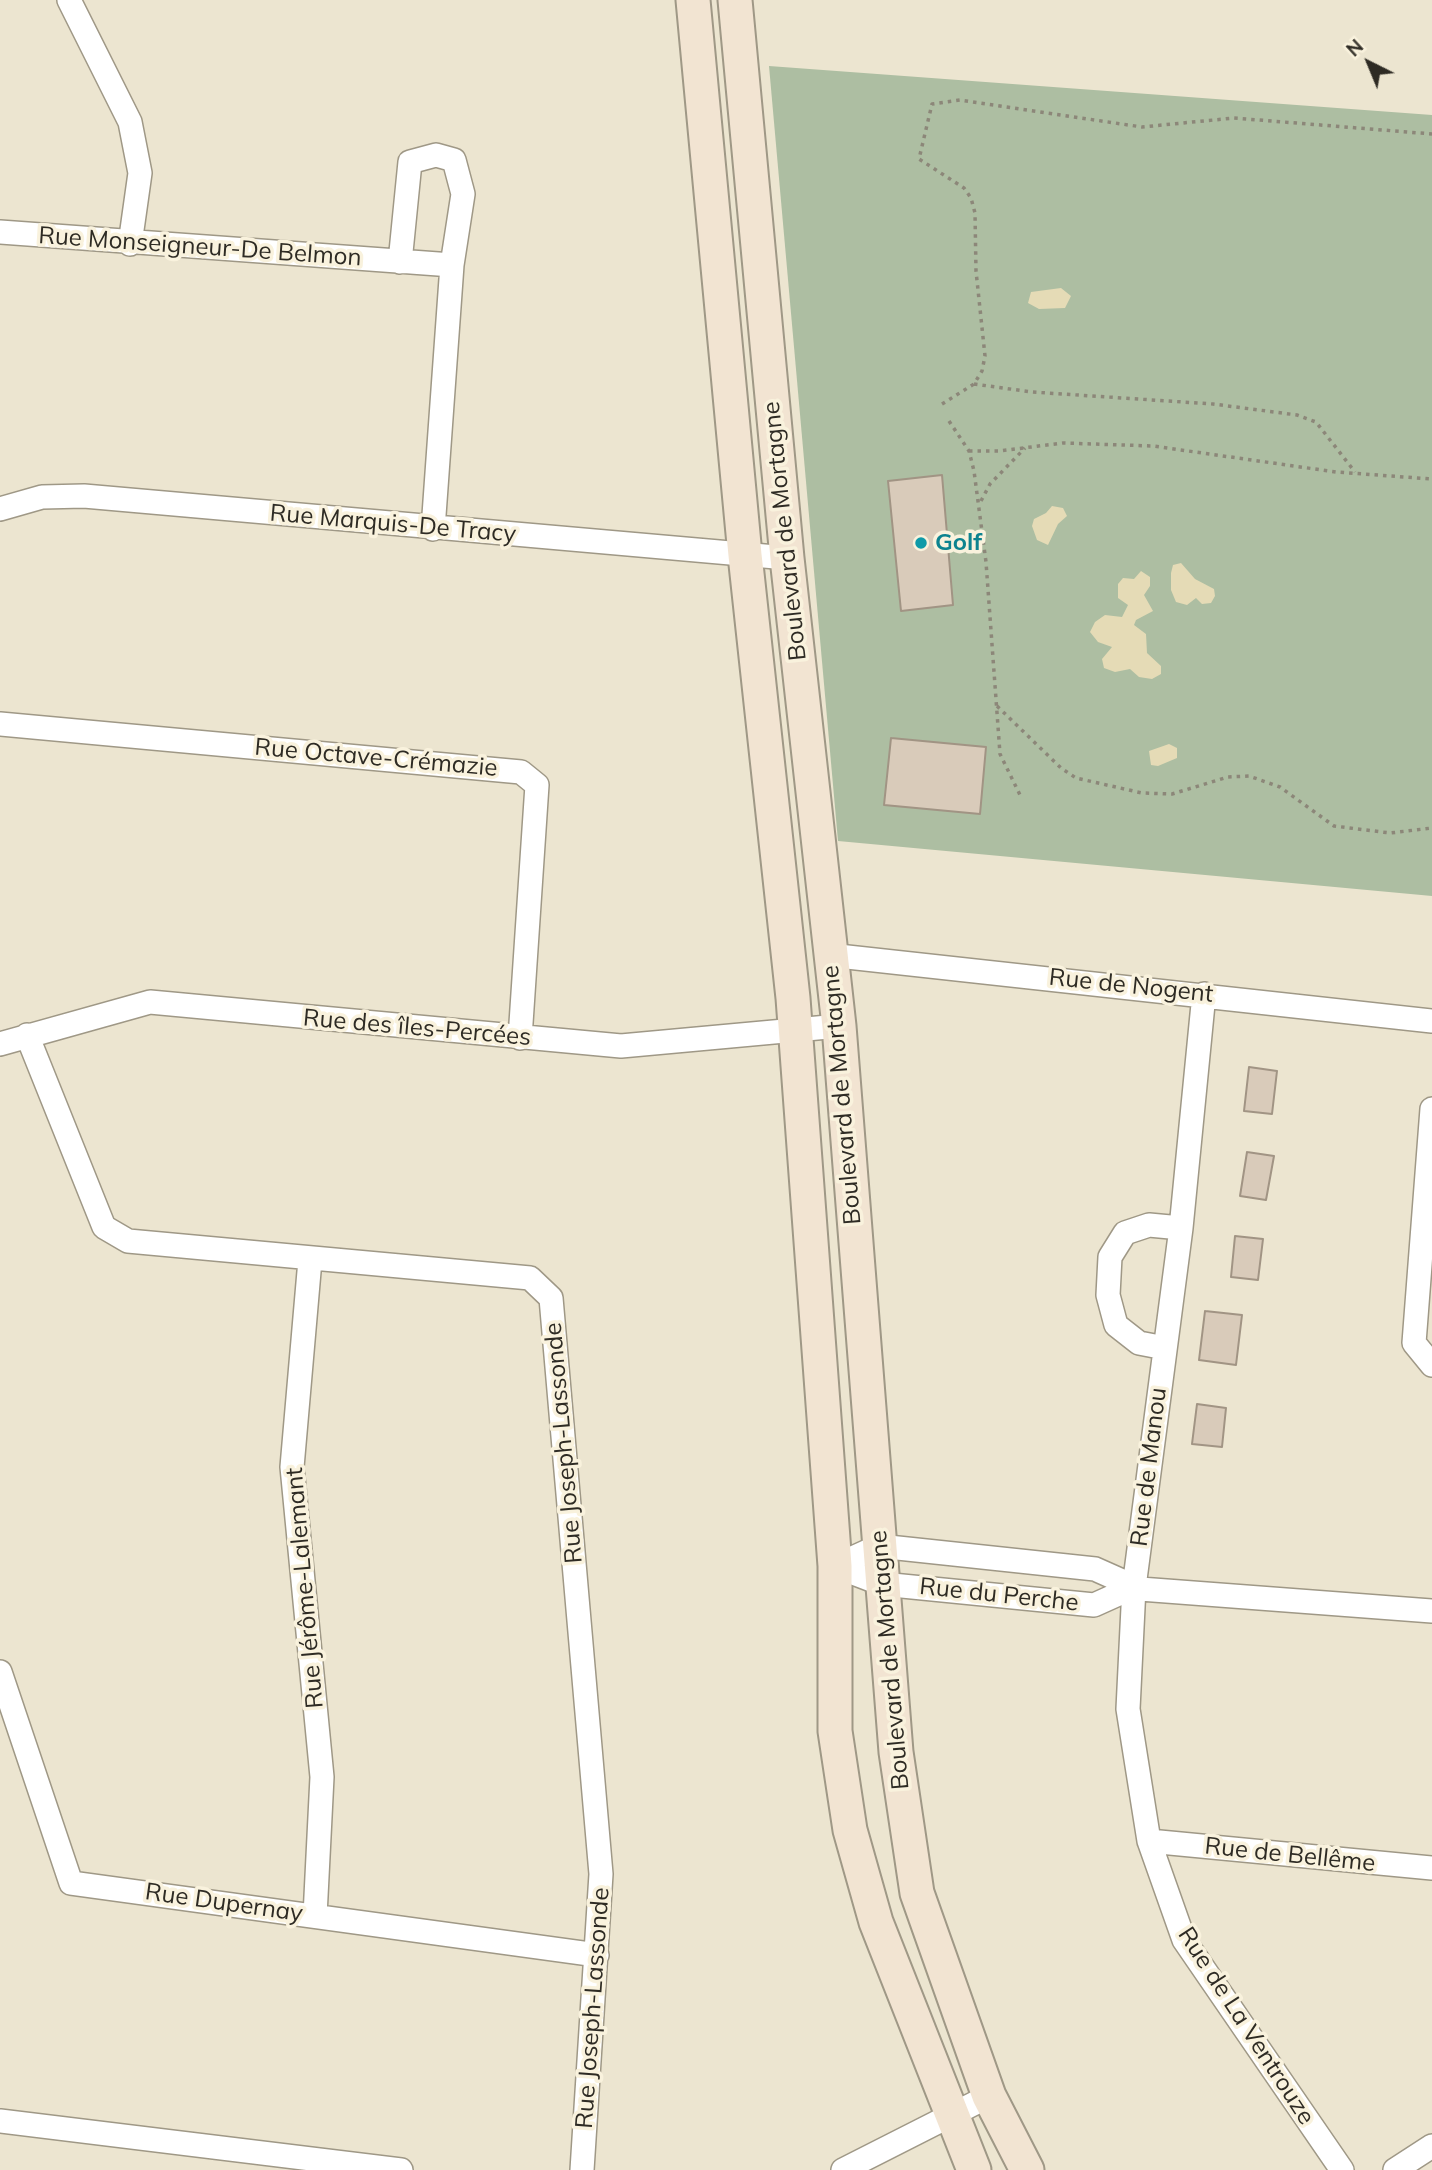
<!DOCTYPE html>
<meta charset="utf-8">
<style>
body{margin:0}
#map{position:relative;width:1432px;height:2170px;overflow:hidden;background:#ece5d0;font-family:Mulish,sans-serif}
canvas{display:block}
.north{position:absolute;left:1334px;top:28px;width:70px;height:70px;-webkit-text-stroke:5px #f9f2dd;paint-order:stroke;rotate:317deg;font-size:19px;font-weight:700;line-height:28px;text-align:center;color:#2e2b24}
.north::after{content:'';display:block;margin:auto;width:24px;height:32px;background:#2e2b24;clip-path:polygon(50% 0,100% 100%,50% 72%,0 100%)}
</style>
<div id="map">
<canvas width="1432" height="2170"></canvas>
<div class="north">N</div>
</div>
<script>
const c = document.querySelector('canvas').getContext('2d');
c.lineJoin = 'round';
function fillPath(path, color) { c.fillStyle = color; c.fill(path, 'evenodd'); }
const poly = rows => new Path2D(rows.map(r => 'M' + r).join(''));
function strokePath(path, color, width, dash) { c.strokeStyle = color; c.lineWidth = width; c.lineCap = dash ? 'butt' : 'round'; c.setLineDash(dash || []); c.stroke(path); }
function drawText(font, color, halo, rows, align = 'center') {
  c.font = font + ' Mulish,sans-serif'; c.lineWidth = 7; c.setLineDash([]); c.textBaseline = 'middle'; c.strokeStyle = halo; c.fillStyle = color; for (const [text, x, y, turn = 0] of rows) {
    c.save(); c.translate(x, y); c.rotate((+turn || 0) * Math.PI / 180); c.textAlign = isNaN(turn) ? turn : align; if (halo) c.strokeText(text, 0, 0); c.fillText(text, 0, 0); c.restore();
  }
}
fillPath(poly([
 [769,66,1432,115,1432,896,838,841]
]), '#adbea2');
fillPath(poly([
 [1061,288,1071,296,1065,308,1039,309,1028,303,1031,292],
 [1052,506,1063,508,1067,516,1058,524,1048,545,1037,540,1032,526,1034,519,1046,513],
 [1181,563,1195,579,1214,589,1215,596,1211,603,1202,604,1196,598,1187,605,1176,602,1171,590,1171,573,1173,565],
 [1141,571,1150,577,1150,586,1144,595,1153,611,1136,620,1134,625,1146,634,1147,653,1161,666,1161,674,1152,679,1139,677,1130,669,1115,672,1104,668,1102,659,1112,647,1098,642,1090,632,1095,622,1105,615,1122,617,1128,605,1118,598,1118,584,1123,578,1134,579],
 [1169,744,1177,748,1177,758,1158,766,1151,765,1149,751]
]), '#e5dbb6');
const building = poly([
 [942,475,953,605,901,611,888,481,942,475],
 [891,738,986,747,980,814,884,805,891,738],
 [1249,1067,1277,1071,1272,1114,1244,1111,1249,1067],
 [1247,1152,1274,1156,1266,1200,1240,1196,1247,1152],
 [1235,1236,1263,1239,1258,1280,1231,1277,1235,1236],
 [1205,1311,1242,1315,1236,1365,1199,1360,1205,1311],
 [1197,1404,1226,1408,1222,1447,1192,1444,1197,1404]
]);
fillPath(building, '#d9cbba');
strokePath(building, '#a19484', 2);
const street = poly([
 [69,0,130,122,140,173,130,244],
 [0,232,452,265,433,529],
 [400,262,410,162,436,155,454,160,463,194,452,265],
 [0,509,42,497,84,496,787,558],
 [0,724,521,772,537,785,520,1038],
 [829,955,1432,1021],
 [1204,994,1181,1228,1134,1587,1128,1709,1149,1841,1184,1940,1342,2170],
 [27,1035,104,1227,128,1241,530,1278,551,1298,601,1874,582,2170],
 [0,1044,150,1002,621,1046,839,1026],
 [1432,1109,1414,1343,1432,1365],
 [310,1260,292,1467,322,1777,315,1916],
 [1165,1348,1139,1343,1116,1325,1108,1295,1110,1257,1125,1233,1149,1225,1181,1228],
 [835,1566,879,1546,1095,1569,1140,1589,1432,1611],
 [835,1566,882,1584,1094,1605,1134,1587],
 [0,1672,71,1883,597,1955],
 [1149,1841,1432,1868],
 [0,2121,401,2170],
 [843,2170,989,2096],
 [1395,2170,1432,2146]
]);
const secondary = poly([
 [693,0,745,555,793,998,835,1566,835,1731,850,1830,876,1922,974,2170],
 [735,0,787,558,839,1026,896,1752,917,1893,989,2096,1027,2170]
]);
strokePath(street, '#9f9886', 26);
strokePath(secondary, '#9f9886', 37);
strokePath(poly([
 [974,384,1032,392,1213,404,1297,415,1316,422,1355,472],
 [942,404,974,384,982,371,985,356,976,271,975,213,971,198,964,188,919,159,932,104,960,100,1142,127,1234,118,1432,134],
 [949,421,969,451,974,471,986,562,1000,754,1021,797],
 [969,451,999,451,1063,443,1153,446,1336,472,1432,479],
 [981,501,990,484,1025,448],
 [997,706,1061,768,1076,778,1142,793,1172,794,1228,777,1249,776,1280,787,1334,826,1390,833,1432,828]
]), '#8c8779', 3.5, [3.5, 5]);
strokePath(street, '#fff', 23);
strokePath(secondary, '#f2e4d2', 33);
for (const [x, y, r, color] of [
 [921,543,7,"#0f9aa8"]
]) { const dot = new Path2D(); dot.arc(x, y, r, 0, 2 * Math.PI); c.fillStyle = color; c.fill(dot); strokePath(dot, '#f9f2dd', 2.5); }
drawText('24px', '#2e2b24', '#f9f2dd', [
 ["Rue Monseigneur-De Belmon",200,247,4],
 ["Rue Marquis-De Tracy",393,524,5],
 ["Boulevard de Mortagne",785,531,-96],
 ["Rue Octave-Crémazie",376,758,5],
 ["Rue de Nogent",1131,986,6],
 ["Rue des îles-Percées",417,1028,5],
 ["Boulevard de Mortagne",842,1095,-95],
 ["Rue Joseph-Lassonde",564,1443,-95],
 ["Rue de Manou",1149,1467,-83],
 ["Rue Jérôme-Lalemant",305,1588,-95],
 ["Rue du Perche",999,1595,6],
 ["Boulevard de Mortagne",890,1660,-95],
 ["Rue de Bellême",1290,1855,6],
 ["Rue Dupernay",224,1903,8],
 ["Rue Joseph-Lassonde",593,2008,-86],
 ["Rue de La Ventrouze",1246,2026,57]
]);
drawText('bold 24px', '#0d838f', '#f9f2dd', [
 ["Golf",935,543]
], 'left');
</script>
